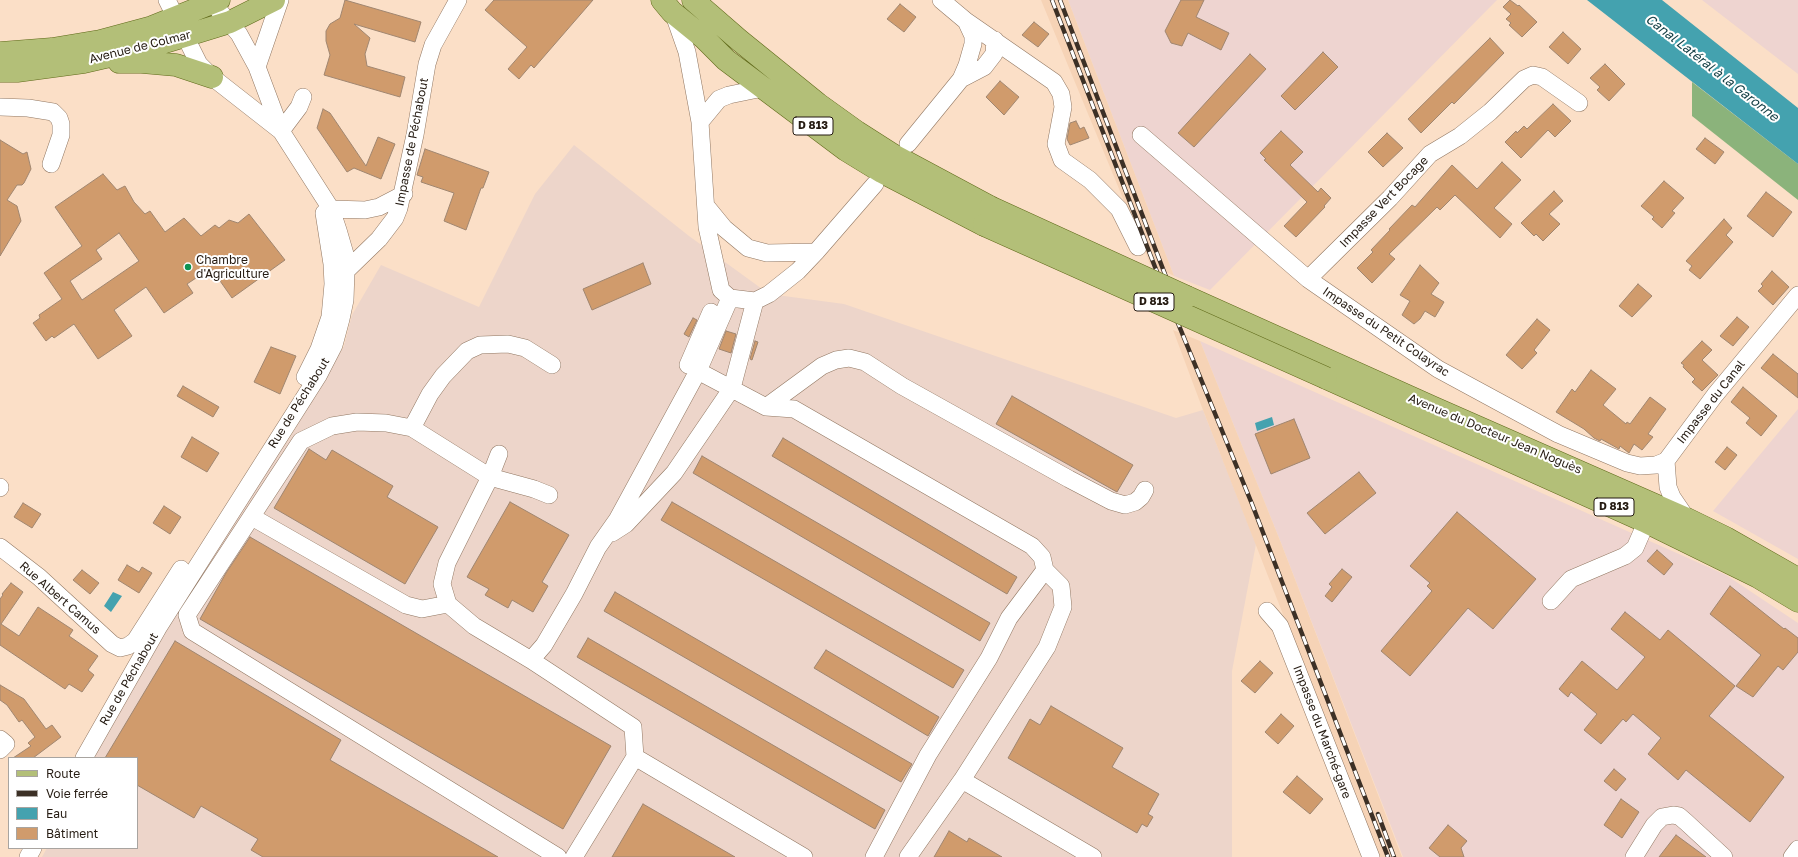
<!DOCTYPE html>
<meta charset="utf-8">
<style>
body{margin:0}
#map{position:relative;width:1798px;height:857px;overflow:hidden;background:#fbdfc7;font-family:"Golos Text",sans-serif}
canvas{display:block}
.legend{position:absolute;left:8px;top:757px;width:130px;height:92px;box-sizing:border-box;background:#fff;border:1px solid #a8a4a0;margin:0;padding:5px 7px;list-style:none;font-size:12px;color:#251b12}
.legend li{display:flex;align-items:center;gap:8px;height:20px}
.legend b{width:20px;border:1px solid #a8a4a0}
</style>
<div id="map">
<canvas width="1798" height="857"></canvas>
<ul class="legend">
<li><b style="height:5px;background:#b3bf78"></b>Route</li>
<li><b style="height:5px;background:#3c3026"></b>Voie ferrée</li>
<li><b style="height:11px;background:#44a2af"></b>Eau</li>
<li><b style="height:11px;background:#d09b6c"></b>Bâtiment</li>
</ul>
</div>
<script>
const c = document.querySelector('canvas').getContext('2d');
c.lineJoin = 'round';
function fillPath(path, color) { c.fillStyle = color; c.fill(path, 'evenodd'); }
const poly = rows => new Path2D(rows.map(r => 'M' + r).join(''));
function strokePath(path, color, width, dash) { c.strokeStyle = color; c.lineWidth = width; c.lineCap = dash ? 'butt' : 'round'; c.setLineDash(dash || []); c.stroke(path); }
function drawText(font, color, halo, rows, align = 'center') {
  c.font = font + ' "Golos Text",sans-serif'; c.lineWidth = 4; c.setLineDash([]); c.textBaseline = 'middle'; c.strokeStyle = halo; c.fillStyle = color; for (const [text, x, y, turn = 0] of rows) {
    c.save(); c.translate(x, y); c.rotate((+turn || 0) * Math.PI / 180); c.textAlign = isNaN(turn) ? turn : align; if (halo) c.strokeText(text, 0, 0); c.fillText(text, 0, 0); c.restore();
  }
}
fillPath(poly([
 [574,145,689,236,769,294,844,304,1176,418,1203,410,1256,544,1232,671,1232,857,42,857,47,848,137,848,137,758,93,758,145,661,271,464,291,436,344,346,352,315,381,265,479,307,535,194]
]), '#edd5ca');
fillPath(poly([
 [1068,0,1497,0,1210,290,1174,276],
 [1702,0,1798,0,1798,74],
 [1200,341,1726,575,1798,623,1798,857,1403,857,1281,543],
 [1798,409,1798,559,1713,511]
]), '#eed4d0');
fillPath(poly([
 [1041,0,1068,0,1174,276,1150,264],
 [1173,330,1200,341,1281,543,1402,857,1378,857,1203,410]
]), '#f6d3b6');
fillPath(poly([
 [1692,82,1798,164,1798,200,1692,116]
]), '#8bb37b');
fillPath(poly([
 [1587,0,1662,0,1798,108,1798,164],
 [1272,417,1274,425,1257,431,1255,423],
 [113,592,122,596,111,612,104,606]
]), '#44a2af');
const building = poly([
 [345,0,421,22,415,42,354,24,370,38,365,54,367,66,405,77,400,97,324,75,330,55,326,41,326,31,330,24,340,18,345,0],
 [494,0,593,0,534,68,531,65,519,79,508,69,527,47,485,10,494,0],
 [1181,0,1204,0,1196,17,1229,33,1221,50,1188,33,1182,46,1171,43,1165,31,1181,0],
 [1510,0,1518,6,1519,5,1537,22,1522,37,1509,25,1511,23,1506,19,1511,14,1503,7,1510,0],
 [900,4,916,17,904,32,887,19,900,4],
 [1034,22,1049,34,1038,47,1022,35,1034,22],
 [1563,32,1581,49,1568,64,1549,47,1563,32],
 [1490,38,1504,53,1454,104,1452,102,1421,133,1408,119,1490,38],
 [1323,52,1338,67,1295,110,1281,96,1323,52],
 [1250,54,1266,69,1194,147,1178,133,1250,54],
 [1605,64,1625,84,1609,101,1597,90,1600,87,1590,78,1605,64],
 [1000,81,1019,97,1004,115,986,97,1000,81],
 [1553,104,1571,121,1555,137,1548,130,1521,158,1505,142,1516,131,1517,133,1524,126,1527,129,1553,104],
 [323,109,330,113,366,166,378,137,395,144,381,179,354,168,347,172,317,128,323,109],
 [1076,121,1080,129,1084,127,1089,138,1070,145,1067,139,1070,123,1076,121],
 [1281,131,1303,152,1290,165,1318,192,1321,188,1331,198,1324,206,1325,207,1296,237,1284,226,1307,202,1264,160,1266,159,1260,153,1281,131],
 [1387,133,1403,148,1383,167,1368,152,1387,133],
 [1705,138,1724,152,1715,164,1696,149,1705,138],
 [0,140,23,154,27,152,31,169,24,183,22,185,17,185,7,200,17,206,21,221,0,256,0,140],
 [425,149,489,172,483,188,481,188,466,230,444,221,454,193,421,182,423,177,417,175,425,149],
 [1502,162,1521,180,1494,208,1512,224,1500,238,1455,195,1440,210,1437,207,1389,254,1395,259,1372,283,1357,268,1373,252,1371,250,1390,230,1389,229,1412,205,1415,207,1452,165,1477,189,1502,162],
 [103,174,117,190,125,186,134,202,145,214,150,211,165,232,184,218,201,236,215,225,219,228,229,220,238,223,249,214,285,260,232,298,211,268,187,284,193,293,164,313,146,287,114,310,132,336,98,359,74,324,54,338,52,336,46,341,33,323,40,318,39,315,62,299,44,273,82,246,55,207,103,174],
 [119,233,139,261,82,300,70,281,102,259,96,250,119,233],
 [1664,181,1684,198,1672,211,1675,213,1662,228,1652,219,1654,217,1641,206,1664,181],
 [1554,191,1563,201,1549,214,1560,224,1543,241,1536,234,1534,236,1521,223,1554,191],
 [1766,192,1792,212,1773,237,1747,216,1766,192],
 [1724,219,1732,228,1726,235,1733,242,1700,279,1689,270,1692,266,1686,261,1724,219],
 [643,263,651,284,592,310,583,289,643,263],
 [1420,265,1439,283,1431,294,1444,302,1435,317,1425,311,1420,319,1414,324,1402,315,1410,301,1400,295,1420,265],
 [1772,271,1789,287,1773,305,1758,291,1763,286,1761,284,1772,271],
 [1638,284,1652,296,1632,317,1619,306,1638,284],
 [1737,317,1749,327,1733,346,1720,336,1737,317],
 [693,318,697,320,689,337,684,334,693,318],
 [1537,319,1550,330,1534,350,1537,353,1522,369,1506,355,1537,319],
 [726,331,736,334,731,353,719,349,726,331],
 [755,341,758,342,752,360,750,359,755,341],
 [1702,341,1712,350,1702,360,1718,375,1702,391,1692,382,1695,379,1683,367,1684,365,1681,363,1702,341],
 [271,347,296,356,280,394,254,382,271,347],
 [1773,354,1798,374,1798,398,1761,368,1773,354],
 [1591,370,1616,389,1603,405,1626,424,1627,422,1630,424,1650,397,1666,409,1648,434,1653,437,1642,450,1634,444,1629,453,1620,446,1619,449,1601,439,1600,441,1594,438,1584,429,1556,412,1572,389,1575,392,1591,370],
 [183,386,219,407,213,417,177,396,183,386],
 [1743,387,1777,416,1761,436,1746,423,1750,418,1731,402,1743,387],
 [1012,396,1133,465,1117,492,996,424,1012,396],
 [1294,419,1310,458,1271,474,1255,434,1294,419],
 [192,437,219,453,207,472,181,457,192,437],
 [783,438,1017,577,1007,594,772,456,783,438],
 [1727,447,1737,455,1725,470,1715,462,1727,447],
 [309,449,326,460,332,450,393,486,387,497,438,527,405,584,274,508,309,449],
 [702,456,990,623,980,641,693,473,702,456],
 [1359,472,1376,493,1325,534,1307,513,1359,472],
 [510,502,569,535,542,582,548,586,533,612,512,600,508,608,485,595,489,589,467,577,510,502],
 [672,502,964,670,953,688,661,520,672,502],
 [23,503,41,514,32,528,14,517,23,503],
 [164,506,181,517,170,534,153,523,164,506],
 [1457,512,1536,579,1493,629,1468,608,1410,676,1381,651,1432,591,1427,586,1430,583,1410,566,1457,512],
 [250,537,611,746,563,829,200,619,226,573,250,537],
 [1657,550,1673,564,1664,575,1647,561,1657,550],
 [127,565,139,572,142,567,152,573,139,593,118,580,127,565],
 [1342,569,1352,577,1332,602,1325,596,1332,587,1329,584,1342,569],
 [82,570,99,583,90,594,73,580,82,570],
 [11,583,23,592,1,624,19,636,38,607,73,630,69,636,98,656,88,670,94,675,82,692,69,684,65,689,0,645,0,599,3,595,2,594,11,583],
 [1730,586,1784,629,1785,628,1798,638,1798,652,1783,670,1778,666,1753,697,1736,686,1761,655,1710,614,1730,586],
 [615,592,912,764,901,782,604,611,615,592],
 [1625,612,1660,640,1668,630,1735,686,1709,716,1784,777,1750,822,1686,770,1678,780,1648,754,1661,738,1633,714,1626,722,1623,719,1601,744,1584,730,1597,714,1571,692,1568,697,1559,689,1582,661,1617,690,1645,657,1611,629,1625,612],
 [588,638,885,810,875,829,577,657,588,638],
 [175,641,341,740,330,760,498,857,263,857,251,850,258,839,201,806,194,818,137,785,137,758,105,758,175,641],
 [826,650,939,717,928,736,814,668,826,650],
 [1260,661,1273,673,1255,693,1241,681,1260,661],
 [0,685,24,699,46,729,52,725,61,737,33,758,13,758,31,746,28,743,35,737,22,720,19,722,7,705,0,700,0,685],
 [1051,706,1123,748,1112,767,1159,794,1148,814,1153,817,1147,827,1142,824,1137,833,1008,758,1030,719,1040,725,1051,706],
 [1281,714,1294,726,1278,744,1265,732,1281,714],
 [1614,769,1626,779,1616,791,1604,781,1614,769],
 [1297,776,1323,799,1310,814,1283,792,1297,776],
 [1621,799,1639,812,1622,838,1604,825,1621,799],
 [643,804,735,857,612,857,643,804],
 [1448,825,1467,841,1461,848,1464,857,1440,857,1429,848,1448,825],
 [949,831,967,842,969,838,1002,857,934,857,949,831],
 [1676,835,1706,857,1659,857,1676,835]
]);
fillPath(building, '#d09b6c');
strokePath(building, '#a08670', 1);
const minor = poly([
 [167,0,199,64,212,77,281,131],
 [210,0,239,34,257,67],
 [941,0,966,21,1054,82,1061,94,1063,107,1056,144,1062,160,1090,180,1119,209,1138,247],
 [673,12,687,52,700,122,707,227,721,290,730,298],
 [961,79,984,67,994,54,995,40],
 [0,107,28,108,53,112,59,118,61,124,61,135,51,164],
 [700,122,719,99,729,95,763,88],
 [281,131,299,107,303,97],
 [1141,135,1308,279,1438,369,1558,434,1627,463,1640,466,1656,465,1666,461],
 [908,144,961,79,967,65,973,44,973,36,966,21],
 [706,206,724,228,748,248,767,253,816,252],
 [331,209,365,210,379,207,404,194],
 [346,271,379,239,395,218,399,208,415,135,427,64,433,45,458,0],
 [1308,279,1390,198,1430,154,1460,136,1490,112,1524,79,1533,75,1542,77,1579,103],
 [688,365,711,312],
 [698,371,766,407,794,409,1032,546,1042,557,1045,570,1061,586,1063,607,1047,647,962,780,908,857],
 [305,377,319,349,330,317,333,284,332,264,324,213],
 [766,407,822,366,836,360,849,358,865,362,902,386,1069,479,1111,501,1125,505,1135,502,1141,497,1145,490],
 [412,428,430,394,443,376,467,351,480,345,508,344,525,348,552,365],
 [499,454,490,477,447,563,442,584,448,604,474,626,531,660,633,727,635,757,804,857],
 [0,488,0,487],
 [549,495,534,489,490,477,412,428,386,423,357,422,332,426,301,441,187,615,192,631,558,857],
 [252,517,406,605,422,609,448,604],
 [1687,519,1672,497,1668,487,1666,461,1715,395,1798,295],
 [612,533,626,524,674,473,732,388,755,301],
 [0,547,39,577,112,644,120,648,128,646,135,641,181,569],
 [1551,601,1571,579,1625,556,1635,548,1642,532,1644,521],
 [1267,611,1280,626,1371,857],
 [531,660,544,645,574,594,598,547,617,520,698,371,730,298,755,301,769,294,798,271,816,252,875,184],
 [0,739,6,744,0,750],
 [84,758,158,628,318,376,334,345,341,319,345,300,346,271,345,254,338,230,331,209,281,131,257,67,280,0],
 [962,780,1093,857],
 [28,857,33,848],
 [574,857,635,757],
 [874,857,928,755,989,658,1009,618,1045,570],
 [1634,857,1654,825,1662,817,1673,815,1679,816,1686,822,1724,857],
 [1792,857,1798,849]
]);
const major = poly([
 [662,0,672,12,704,38,726,60,846,150,882,172,984,225],
 [693,0,739,40,818,104,857,132,893,155,990,207],
 [0,53,52,49,100,41,152,27,219,0],
 [119,62,142,62,176,65,212,77],
 [0,71,17,71,84,62,149,47,230,22,274,0],
 [1187,297,1432,407,1687,519,1726,538,1798,579],
 [1326,378,1644,521,1758,577,1798,601]
]);
strokePath(minor, '#917762', 18);
strokePath(major, '#606a1a', 23);
strokePath(minor, '#fff', 17);
strokePath(major, '#b3bf78', 22);
const rail = poly([
 [1052,0,1155,267,1252,504,1388,857],
 [1060,0,1176,303],
 [1378,814,1394,857]
]);
strokePath(rail, '#3c3026', 4.5);
strokePath(rail, '#fff', 3, [9]);
const majorBridge = poly([
 [990,207,1187,297],
 [984,225,1326,378]
]);
strokePath(majorBridge, '#606a1a', 23, []);
strokePath(majorBridge, '#b3bf78', 22);
for (const [x, y, r, color] of [
 [188,267,4,"#0d9352"]
]) { const dot = new Path2D(); dot.arc(x, y, r, 0, 2 * Math.PI); c.fillStyle = color; c.fill(dot); strokePath(dot, '#fff', 1.5); }
for (const [x, y, w] of [
 [813,126,40],
 [1154,302,40],
 [1614,507,40]
]) { const box = new Path2D(); box.roundRect(x - w / 2, y - 9, w, 18, 3); c.fillStyle = '#fff'; c.fill(box); strokePath(box, '#251b12', 1); }
drawText('bold 11px', '#251b12', null, [
 ["D 813",813,126],
 ["D 813",1154,302],
 ["D 813",1614,507]
]);
drawText('12px', '#251b12', '#fff', [
 ["Avenue de Colmar",140,47,-14],
 ["Impasse de Péchabout",412,142,-79],
 ["Impasse Vert Bocage",1384,202,-46],
 ["Impasse du Petit Colayrac",1386,332,34],
 ["Impasse du Canal",1711,402,-52],
 ["Rue de Péchabout",299,403,-58],
 ["Avenue du Docteur Jean Noguès",1495,434,23],
 ["Rue Albert Camus",60,598,41],
 ["Rue de Péchabout",129,679,-60],
 ["Impasse du Marché-gare",1322,732,69]
]);
drawText('12px', '#251b12', '#fff', [
 ["Chambre",196,260],
 ["d'Agriculture",196,274]
], 'left');
drawText('italic 13px', '#154046', '#fff', [
 ["Canal Latéral à la Garonne",1712,68,38]
]);
</script>
